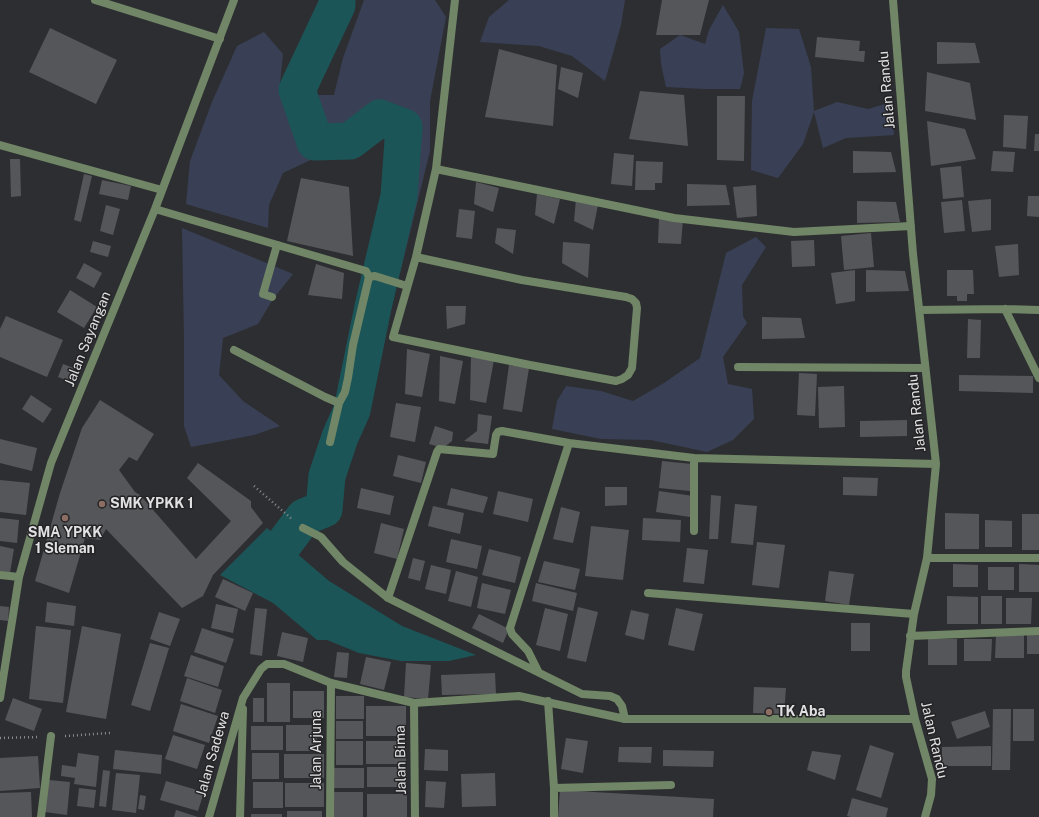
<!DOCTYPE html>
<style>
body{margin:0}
canvas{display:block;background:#2d2e31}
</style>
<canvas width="1039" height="817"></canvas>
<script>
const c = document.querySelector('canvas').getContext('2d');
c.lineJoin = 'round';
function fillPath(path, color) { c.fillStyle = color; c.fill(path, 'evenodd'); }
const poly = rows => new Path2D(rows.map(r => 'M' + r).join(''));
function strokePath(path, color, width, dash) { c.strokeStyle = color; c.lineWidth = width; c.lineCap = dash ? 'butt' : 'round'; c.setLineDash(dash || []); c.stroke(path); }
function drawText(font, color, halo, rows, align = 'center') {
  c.font = font + ' "Public Sans",sans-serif'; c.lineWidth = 3; c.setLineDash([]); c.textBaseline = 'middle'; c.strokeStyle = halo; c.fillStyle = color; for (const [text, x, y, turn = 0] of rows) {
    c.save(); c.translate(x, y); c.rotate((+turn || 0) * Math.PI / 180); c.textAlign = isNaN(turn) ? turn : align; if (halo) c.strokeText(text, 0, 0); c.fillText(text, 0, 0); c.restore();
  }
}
fillPath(poly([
 [364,0,435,0,446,17,430,101,430,151,400,273,379,264,393,190,413,140,407,112,379,106,346,129,327,134,316,126,313,95,334,95,343,58],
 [509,0,625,0,621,25,605,81,572,56,539,46,480,42,489,17],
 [723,5,739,32,744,73,740,89,705,89,666,87,661,64,660,49,680,35,705,44,709,30],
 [766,28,799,29,811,67,814,111,837,102,868,109,892,102,894,135,846,138,823,148,814,112,803,144,778,178,751,170,752,101],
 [264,32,283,54,279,93,319,156,283,173,269,205,268,228,186,204,190,161,212,102,237,46],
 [182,228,293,274,273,299,258,324,223,338,219,375,243,401,280,426,254,435,191,447,184,426,184,338],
 [756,237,766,247,742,285,743,316,747,323,723,357,728,384,752,389,754,419,733,440,707,452,651,440,601,439,552,429,557,401,566,386,601,391,633,401,664,383,700,358,726,253]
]), '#394055');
fillPath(poly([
 [267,528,329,581,402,626,476,655,449,661,401,661,359,653,327,640,317,640,273,603,220,575]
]), '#1b5557');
strokePath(poly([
 [264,571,304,517,324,509,327,476,340,437,352,410,373,307,399,196,404,127,380,118,350,141,315,142,297,90,337,5,337,0]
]), '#1b5557', 37);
fillPath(poly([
 [662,0,709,0,700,35,656,35],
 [50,28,117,60,96,104,29,72],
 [817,37,860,41,859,51,865,51,864,62,815,57],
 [937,42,975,43,980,63,937,64],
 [499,49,557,65,553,126,485,117],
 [561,67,583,73,578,98,558,89],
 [927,72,970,83,976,120,925,111],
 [640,91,684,95,688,146,629,139],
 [717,96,745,96,744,161,717,160],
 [1004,115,1028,116,1026,149,1003,147],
 [927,121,965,129,976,159,931,166],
 [1035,134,1039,134,1039,151,1034,151],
 [853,151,891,152,896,172,853,173],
 [993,151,1015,152,1013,172,991,171],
 [614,153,634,155,632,186,611,184],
 [10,159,20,159,21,196,11,197],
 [636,161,663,162,662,183,655,183,655,190,635,190],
 [961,166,964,197,943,199,940,168],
 [84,174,92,176,81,222,74,220],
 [301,178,349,187,353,256,287,241],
 [102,180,131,186,128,200,99,194],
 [476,182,499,188,493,212,474,204],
 [687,184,726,185,730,205,687,206],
 [756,185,757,216,737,218,733,187],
 [537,194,560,199,554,224,535,215],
 [1028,196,1039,196,1039,217,1027,216],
 [576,199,598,205,593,230,574,221],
 [991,199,991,230,972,232,968,201],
 [962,200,965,231,944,233,941,202],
 [857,201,896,202,900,222,857,223],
 [106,205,120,209,113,235,100,231],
 [459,209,475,211,472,239,456,237],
 [659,218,683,219,681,244,658,243],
 [497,228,516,230,513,254,495,243],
 [871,233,874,267,844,270,841,236],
 [814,240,815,266,792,267,791,241],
 [93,241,111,246,108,257,90,252],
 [563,242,590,244,588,278,562,263],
 [1018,244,1019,275,999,277,995,246],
 [84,263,102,273,94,288,76,278],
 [316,264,344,273,342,299,308,295],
 [855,270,855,301,836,304,831,273],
 [866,270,905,271,909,291,866,292],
 [947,270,973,270,974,294,967,294,967,301,957,301,957,296,947,296],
 [70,290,97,307,84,328,57,312],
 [446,306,466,306,465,324,447,329],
 [6,316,63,340,47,377,0,357,0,329],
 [762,317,801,318,805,338,762,339],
 [968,319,981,320,980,358,967,358],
 [407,349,430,354,422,397,405,394],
 [471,355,494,360,486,403,470,400],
 [440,356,463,361,455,404,439,401],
 [63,364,76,369,72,382,58,377],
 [509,365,529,368,522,412,503,409],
 [799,373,817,374,815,416,797,415],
 [959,375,1033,376,1033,393,959,391],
 [844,386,845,427,819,428,818,387],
 [31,395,52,409,43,423,22,409],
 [100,400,154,434,137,461,129,457,119,470,135,492,140,495,196,559,231,521,187,478,198,463,251,501,251,507,263,523,213,575,203,596,182,608,106,529,100,540,85,538,69,593,35,581,60,493,82,428],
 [396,403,421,407,415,442,390,437],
 [478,414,492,416,488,444,464,441,477,431],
 [907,420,907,436,860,437,860,421],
 [435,426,453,432,452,441,443,448,429,444],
 [0,439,37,448,32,471,0,463],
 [398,455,426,462,421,483,393,476],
 [662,461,692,464,690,491,659,488],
 [843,477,878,478,877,496,843,495],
 [0,480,30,483,26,515,0,512],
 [605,487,627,487,627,505,605,506],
 [361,488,394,496,390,515,357,508],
 [451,488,488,497,483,513,447,505],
 [498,491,533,499,528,522,493,514],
 [659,491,693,496,690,517,656,512],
 [711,495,721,496,718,539,709,539],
 [735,504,757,506,753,545,731,543],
 [433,506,464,513,460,534,428,526],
 [561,507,580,512,573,543,553,539],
 [945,513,979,514,979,549,945,549],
 [1022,514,1039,514,1039,550,1022,550],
 [0,518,19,520,17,543,0,541],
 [643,518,681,520,680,542,642,540],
 [985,520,1012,521,1012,547,985,547],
 [381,523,404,529,397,559,374,553],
 [591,526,629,530,623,580,585,576],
 [451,539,482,546,477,569,446,562],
 [757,542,785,545,779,588,752,585],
 [0,546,14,549,10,573,0,571],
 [687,548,708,550,704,584,683,582],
 [489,549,521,557,515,583,482,575],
 [413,558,425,561,420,581,408,578],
 [544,561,580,569,575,590,538,582],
 [953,564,978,565,978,587,953,587],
 [1019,564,1039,565,1039,592,1019,592],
 [431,565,451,570,446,594,425,589],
 [988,567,1014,567,1014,590,988,590],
 [456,571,478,577,471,607,448,601],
 [829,571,854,574,849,605,825,601],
 [223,579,253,593,245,611,215,597],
 [482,583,511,590,505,614,477,608],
 [536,583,577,593,573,611,532,601],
 [947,596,978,597,978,624,947,624],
 [981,596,1002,596,1002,624,981,624],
 [1006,598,1032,598,1031,624,1006,624],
 [47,602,76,606,74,626,45,622],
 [216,604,238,609,233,633,211,628],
 [0,606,9,607,8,621,0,620],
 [578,607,598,612,586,662,567,658],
 [255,608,267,609,262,656,250,654],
 [545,608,568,614,560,651,536,645],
 [676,608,703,614,694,651,668,645],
 [631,610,649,614,644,640,625,635],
 [159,612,180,619,170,646,150,639],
 [479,614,509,629,503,643,472,628],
 [851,623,870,623,870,651,851,651],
 [36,626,71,630,63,703,29,699],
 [82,626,121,634,106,719,66,712],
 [202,628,234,639,226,663,194,652],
 [282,632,308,638,303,662,277,656],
 [1027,632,1039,632,1039,654,1027,654],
 [996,635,1024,635,1024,658,995,658],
 [928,639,957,639,957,665,928,665],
 [964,639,992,639,991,661,964,661],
 [150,643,169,648,150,711,131,705],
 [337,652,349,653,347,678,334,677],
 [191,655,224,666,218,687,184,676],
 [366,657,391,662,384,690,360,684],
 [406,663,431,665,428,699,404,697],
 [495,673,496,694,442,695,441,675],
 [187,678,222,690,215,713,180,701],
 [267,683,290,683,290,722,267,722],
 [754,687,786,688,784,714,753,713],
 [293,691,324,691,324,718,293,718],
 [336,696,364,696,364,719,336,719],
 [13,698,42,709,34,731,5,720],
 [253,698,264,698,264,722,253,722],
 [181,704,218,716,209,743,173,731],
 [366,706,406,706,406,736,366,736],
 [993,709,1011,709,1010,770,992,770],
 [1013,709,1034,709,1034,741,1013,741],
 [985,711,990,727,957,739,951,722],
 [336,721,363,721,363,739,336,739],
 [286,725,317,725,317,751,286,751],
 [251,726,283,726,283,750,251,750],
 [173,735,205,745,197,769,165,759],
 [566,738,588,741,583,773,561,769],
 [336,741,363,741,363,765,336,765],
 [366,741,406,741,406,764,366,764],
 [870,745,894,753,881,798,856,790],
 [991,746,991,766,942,766,942,747],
 [619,747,652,747,651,763,618,762],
 [425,749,448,750,448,771,424,770],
 [115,750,162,755,161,774,113,769],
 [663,750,714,751,713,767,663,766],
 [812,751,841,755,835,780,807,770],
 [78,753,99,756,96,787,74,784,75,778,61,776,62,765,76,767],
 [252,753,279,753,279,779,252,779],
 [284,754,324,754,324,778,284,778],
 [38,756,40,788,0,791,0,758],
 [367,767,407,767,407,787,367,787],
 [334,768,364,768,364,788,334,788],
 [103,770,110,771,106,807,99,806],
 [116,773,140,775,136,813,112,810],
 [495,773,496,806,462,807,461,774],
 [49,780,70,782,67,815,45,812],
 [166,781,204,792,198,811,160,800],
 [426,781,446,782,444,808,425,807],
 [253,782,283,782,283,808,253,808],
 [285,783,324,783,324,807,285,807],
 [79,788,96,790,94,808,77,806],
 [560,790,714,799,713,817,558,817],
 [31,792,32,817,0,817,0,793],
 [334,792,363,792,363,817,334,817],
 [367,794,407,794,407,817,367,817],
 [140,795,146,796,144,810,138,809],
 [852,798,888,808,886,817,851,817,847,816],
 [176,810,198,817,174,817],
 [287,811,322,811,322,817,287,817],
 [251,814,282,814,282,817,251,817]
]), '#555659');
strokePath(poly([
 [254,486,293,520],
 [65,736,110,733],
 [0,738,38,737]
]), '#8a8b8d', 2.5, [1, 3]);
strokePath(poly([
 [95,0,220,39],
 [272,297,263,294,277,245]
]), '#708666', 8);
strokePath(poly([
 [893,0,913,254,936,464,927,558,914,614,906,671,906,677,915,719,932,779,931,795,925,817],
 [0,145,162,190],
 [436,169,674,218,794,232,911,226],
 [155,209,366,271,369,277],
 [416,257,522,280,626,297,632,299,636,303,637,308,632,368,628,375,622,379,616,381,530,365,393,337,416,257,436,169,455,0],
 [1005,309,1039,378],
 [919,310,1005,309,1039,310],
 [234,350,325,397,339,403,345,392,348,378,353,345,369,277,375,276,407,286],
 [738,367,925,368],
 [330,442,339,403],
 [303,528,321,537,343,562,388,598,582,694,610,696,617,699,622,706,625,719],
 [694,531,694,458,936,464],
 [927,558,1039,558],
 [0,575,19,577],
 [648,593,914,614],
 [388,598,437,452,439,449,493,454,496,435,498,432,502,431,569,443,694,458],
 [910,636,1039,631],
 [538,671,528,651,512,634,510,628,569,443],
 [0,698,19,577,51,463,155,209,234,0],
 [548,701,554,788,554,817],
 [414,703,415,817],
 [554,788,671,785],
 [41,817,51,736],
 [209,817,243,698,261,669,267,664,284,664,331,683,414,703,519,696,625,719,915,719],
 [240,817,243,709],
 [330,817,331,683]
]), '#708666', 8);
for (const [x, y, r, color] of [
 [102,504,4,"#8d6e63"],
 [65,518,4,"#8d6e63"],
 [769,712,4,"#8d6e63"]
]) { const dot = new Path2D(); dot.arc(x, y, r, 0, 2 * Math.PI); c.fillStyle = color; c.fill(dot); strokePath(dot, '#242427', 1.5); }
drawText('14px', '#e1e1e3', '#242427', [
 ["Jalan Randu",887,90,-95],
 ["Jalan Sayangan",88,339,-68],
 ["Jalan Randu",917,413,-96],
 ["Jalan Randu",934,740,77],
 ["Jalan Arjuna",317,750,-90],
 ["Jalan Sadewa",213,754,-74],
 ["Jalan Bima",401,760,-91]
]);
drawText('bold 14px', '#e1e1e3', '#242427', [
 ["SMK YPKK 1",110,504],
 ["SMA YPKK",65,533,"center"],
 ["1 Sleman",65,549,"center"],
 ["TK Aba",777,712]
], 'left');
</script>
